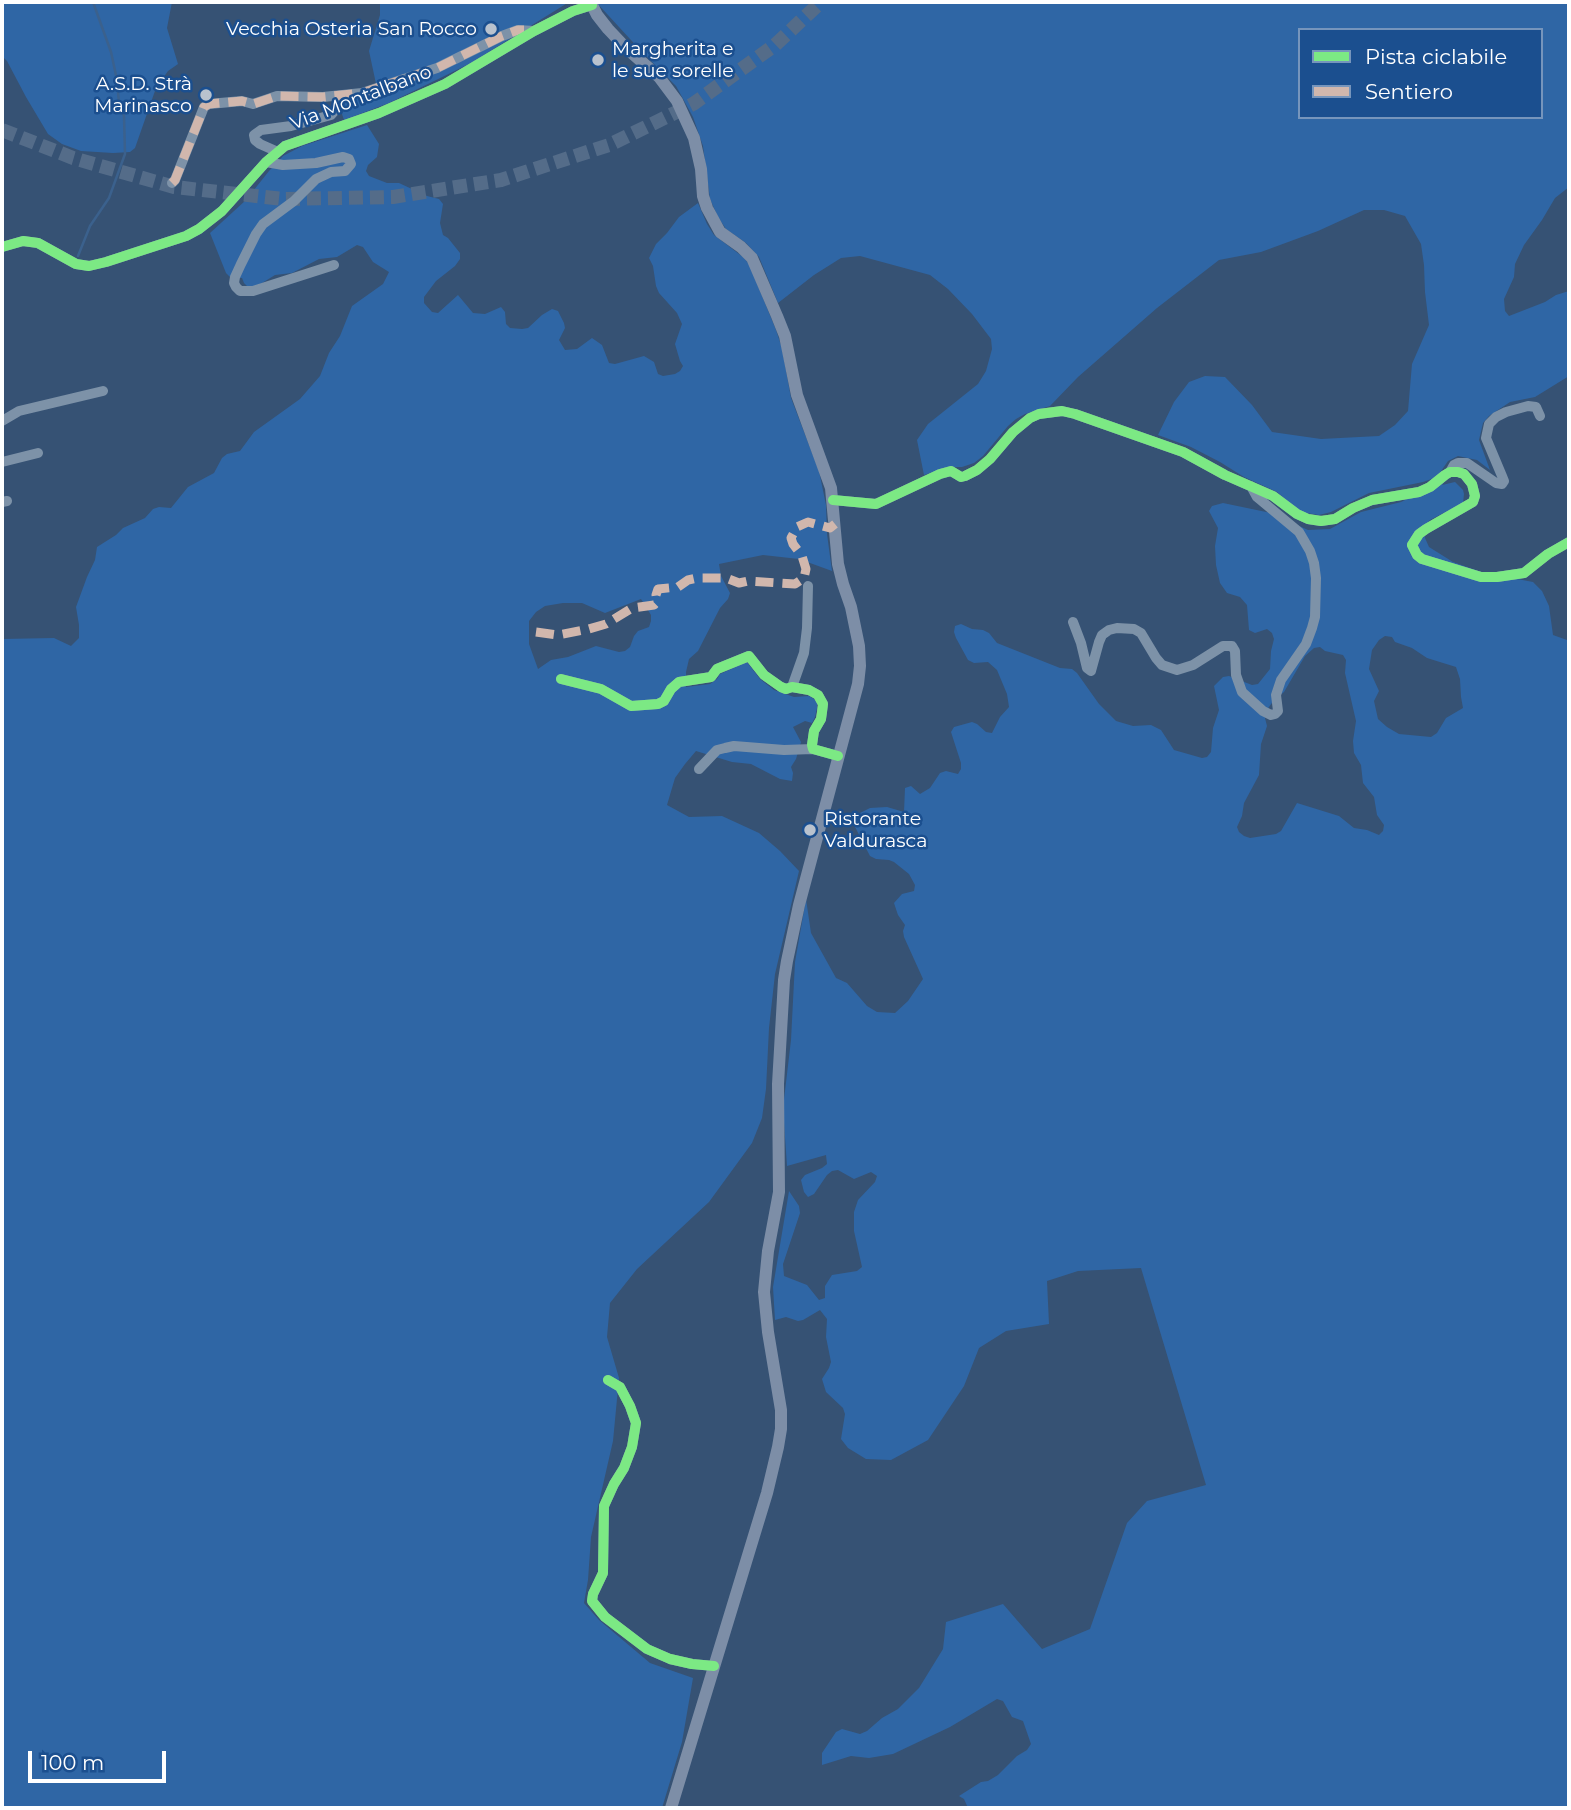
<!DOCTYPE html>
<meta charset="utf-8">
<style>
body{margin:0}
#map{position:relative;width:1571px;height:1810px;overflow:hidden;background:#365274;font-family:Montserrat,sans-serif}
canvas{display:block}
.frame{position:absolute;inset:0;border:4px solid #fff;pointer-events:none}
.legend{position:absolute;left:1298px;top:28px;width:245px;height:91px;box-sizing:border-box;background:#1b4f8f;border:2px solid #7695bc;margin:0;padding:9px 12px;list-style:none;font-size:21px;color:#fff}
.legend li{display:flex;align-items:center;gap:14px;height:35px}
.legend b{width:35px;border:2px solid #7695bc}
.scale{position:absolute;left:28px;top:1751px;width:138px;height:32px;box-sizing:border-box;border:4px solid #fff;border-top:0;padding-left:9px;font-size:21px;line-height:24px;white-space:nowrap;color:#fff;-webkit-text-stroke:5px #1b4f8f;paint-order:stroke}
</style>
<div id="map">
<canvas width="1571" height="1810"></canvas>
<div class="frame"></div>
<ul class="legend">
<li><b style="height:9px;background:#7ce984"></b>Pista ciclabile</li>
<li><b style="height:9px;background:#d1b7ad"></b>Sentiero</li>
</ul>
<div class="scale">100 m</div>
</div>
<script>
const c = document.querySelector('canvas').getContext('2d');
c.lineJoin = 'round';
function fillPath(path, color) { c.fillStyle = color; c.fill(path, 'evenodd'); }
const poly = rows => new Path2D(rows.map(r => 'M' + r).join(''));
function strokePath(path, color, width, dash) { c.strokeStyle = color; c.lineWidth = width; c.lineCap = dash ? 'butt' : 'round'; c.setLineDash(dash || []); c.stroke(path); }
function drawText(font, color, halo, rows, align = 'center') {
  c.font = font + ' Montserrat,sans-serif'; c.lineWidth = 5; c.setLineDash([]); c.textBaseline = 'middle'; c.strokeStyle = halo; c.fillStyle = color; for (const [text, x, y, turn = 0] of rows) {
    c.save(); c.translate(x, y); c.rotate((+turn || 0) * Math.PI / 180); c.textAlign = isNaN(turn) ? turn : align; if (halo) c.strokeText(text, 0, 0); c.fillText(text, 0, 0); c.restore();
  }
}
fillPath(poly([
 [2,2,172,2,167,28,178,64,168,71,156,88,135,148,130,152,113,153,81,151,62,144,48,134,26,97,7,61,2,56],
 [380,2,569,2,471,63,389,103,344,120,342,114,345,101,378,93,369,51,380,15],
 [596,2,1569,2,1569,187,1555,198,1542,220,1524,245,1515,264,1514,277,1504,299,1505,311,1509,316,1545,302,1556,295,1569,291,1569,376,1535,397,1510,402,1489,416,1483,423,1479,440,1490,470,1477,460,1458,456,1448,461,1437,477,1423,482,1369,493,1331,512,1319,515,1300,512,1277,492,1244,477,1220,462,1191,447,1158,435,1174,402,1189,382,1205,376,1225,377,1252,405,1272,432,1321,439,1379,436,1395,425,1408,411,1412,364,1429,325,1425,292,1424,265,1421,244,1405,216,1384,210,1364,210,1318,231,1261,252,1219,260,1157,308,1078,377,1050,406,1025,414,1016,419,1008,426,983,456,974,463,962,467,948,467,924,475,917,440,928,424,978,384,986,371,992,349,991,339,972,314,948,289,930,275,860,256,841,258,814,275,778,303,759,257,746,243,726,229,718,217,710,199,703,146,693,117,676,86,642,52],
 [1300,30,1541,30,1541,117,1300,117],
 [367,125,379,144,377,157,368,165,366,171,369,176,387,183,399,183,427,196,439,199,443,204,440,223,443,235,448,238,460,253,460,259,455,266,436,281,424,297,424,303,432,312,438,313,458,295,473,313,485,314,501,307,505,312,506,324,510,328,522,329,528,328,542,315,552,309,558,311,564,323,565,328,559,340,565,350,577,349,592,338,602,345,609,363,615,364,644,356,654,362,658,374,663,376,675,374,680,371,683,366,680,361,675,344,682,324,677,313,659,293,656,286,653,266,649,258,656,244,667,233,679,217,698,203,707,224,714,235,743,257,749,264,776,330,782,348,791,398,819,471,826,505,827,534,832,571,799,559,763,555,719,564,721,576,730,593,728,599,720,608,698,651,689,659,686,672,686,687,710,684,717,679,720,674,747,662,760,679,774,690,794,697,809,696,814,699,817,703,817,708,815,717,812,723,805,721,793,727,801,742,796,759,791,767,793,773,792,781,780,779,751,764,732,762,696,751,685,764,675,778,667,805,689,817,722,816,759,833,780,851,799,871,775,974,769,1028,766,1089,762,1118,752,1143,709,1202,637,1269,610,1303,607,1337,619,1378,613,1441,591,1537,588,1580,584,1603,599,1620,650,1663,693,1678,682,1742,662,1808,2,1808,2,639,54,638,71,646,79,638,79,625,76,607,87,577,95,560,97,547,116,535,123,528,145,518,153,509,159,507,171,508,188,487,214,473,222,458,227,454,240,451,254,432,300,399,320,376,329,353,340,336,352,306,383,284,389,272,373,262,363,247,357,245,337,257,319,259,292,273,275,275,254,288,248,287,244,283,242,278,230,277,226,273,210,233,246,200,269,171,283,156,302,146],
 [641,599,651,615,651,621,649,627,638,631,634,636,630,647,625,651,619,652,596,646,568,657,551,660,538,669,529,644,529,621,536,612,545,606,563,603,582,603,605,613],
 [1446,480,1442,485,1455,482,1463,490,1464,494,1463,503,1430,520,1423,527,1425,538,1429,547,1453,562,1481,572,1533,582,1542,591,1549,606,1553,635,1567,640,1569,639,1569,1808,1180,1808,1170,1806,1156,1808,968,1808,964,1799,959,1796,981,1782,988,1781,998,1775,1017,1756,1027,1750,1031,1744,1023,1721,1012,1717,1003,1701,997,1699,950,1727,893,1754,869,1758,851,1756,822,1765,822,1753,836,1732,842,1729,860,1734,867,1731,882,1718,898,1709,919,1688,943,1649,946,1622,1003,1604,1042,1649,1090,1629,1127,1523,1147,1501,1206,1485,1141,1268,1078,1271,1047,1281,1049,1324,1006,1331,979,1348,964,1386,928,1440,891,1460,866,1459,848,1448,841,1439,845,1414,843,1408,826,1392,822,1379,829,1368,831,1362,826,1337,827,1319,820,1310,803,1320,798,1321,786,1317,775,1320,773,1287,789,1191,799,1206,800,1213,783,1264,784,1276,807,1285,819,1300,825,1298,825,1286,832,1275,857,1271,862,1267,854,1231,854,1212,858,1200,875,1182,877,1176,871,1172,854,1179,838,1170,832,1171,827,1175,814,1194,808,1197,804,1192,801,1180,805,1175,822,1168,827,1164,826,1155,787,1166,783,1108,791,1040,795,962,806,899,811,933,836,978,847,983,867,1006,877,1012,895,1013,908,1001,923,979,904,937,903,931,905,925,898,915,894,903,902,894,914,891,915,885,909,874,894,862,889,860,876,859,870,856,853,823,854,816,870,808,887,807,904,812,905,788,911,786,920,794,930,788,940,773,946,771,958,774,961,769,961,763,951,732,954,727,972,722,977,724,986,732,992,733,1000,717,1009,707,1007,694,997,670,988,662,974,663,968,660,956,638,954,632,955,626,961,624,972,629,983,630,989,633,997,643,1060,668,1072,669,1077,673,1099,704,1116,721,1133,726,1151,725,1161,730,1174,750,1202,758,1207,757,1211,752,1213,728,1219,710,1214,686,1223,677,1229,676,1252,685,1258,684,1270,669,1271,651,1274,639,1272,633,1267,629,1255,633,1249,630,1247,605,1240,597,1227,593,1220,583,1216,565,1215,546,1218,528,1209,511,1212,506,1223,503,1271,513,1308,530,1330,529,1361,512,1401,502],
 [1385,636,1392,637,1395,642,1412,648,1427,658,1456,667,1460,679,1461,697,1463,708,1446,718,1437,733,1431,737,1399,734,1387,727,1378,719,1374,701,1379,691,1369,669,1372,650,1379,640],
 [1320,647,1325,651,1343,655,1346,660,1345,673,1356,721,1353,741,1354,753,1361,765,1363,783,1374,797,1377,815,1384,825,1383,831,1379,835,1367,830,1354,828,1339,816,1297,803,1281,831,1276,834,1250,838,1244,836,1239,832,1237,827,1242,816,1244,803,1259,775,1261,744,1267,726,1264,714,1274,700,1284,692,1305,656,1314,648]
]), '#2f66a5');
strokePath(poly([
 [78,256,90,226,109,198,125,154,124,116,119,103,117,80,111,52,93,2]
]), '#3b618d', 2.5);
strokePath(poly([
 [2,130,73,158,174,187,284,199,393,197,501,180,609,145,693,104,775,45,821,2]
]), '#546c89', 14, [14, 7]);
strokePath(poly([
 [278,152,260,144,255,140,254,135,261,130,291,126,331,115,338,107,338,96],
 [266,162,283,165,316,163,343,157,349,159,351,164,345,171,331,172,316,179,294,201,263,224,256,234,241,264,235,277,234,283,236,287,240,291,253,291,334,265],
 [172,183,175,180,204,107,209,104,242,101,253,104,277,96,323,97,362,93,437,68,502,36,518,30,534,31],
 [2,247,23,241,38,243,76,264,89,266,106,262,186,236,199,229,222,211,266,162,285,146,379,113,445,84,534,31,573,11,592,5,592,2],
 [2,421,19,411,103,391],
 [2,462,38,453],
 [1450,472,1454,465,1458,463,1467,463,1496,483,1502,484,1504,481,1502,476,1486,438,1489,424,1496,417,1506,412,1528,406,1536,407,1540,416],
 [833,500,876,504,940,474,951,471,961,477,965,476,977,470,990,459,1013,432,1030,418,1039,414,1062,411,1075,414,1183,452,1225,475,1273,496,1297,514,1308,519,1321,521,1335,519,1353,508,1372,500,1419,492,1430,487,1445,475,1450,472,1458,472,1464,474,1472,484,1475,496,1473,502,1426,529,1419,534,1412,545,1417,555,1422,559,1481,577,1497,577,1524,573,1548,554,1569,542],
 [2,502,7,501],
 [1073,622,1081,643,1087,668,1091,671,1099,642,1102,635,1109,630,1117,628,1134,629,1141,633,1156,658,1162,665,1177,670,1193,665,1223,646,1232,646,1235,651,1236,675,1242,692,1263,711,1271,715,1275,714,1278,711,1276,695,1281,680,1306,644,1312,628,1315,617,1316,578,1314,563,1310,551,1299,532,1257,497,1251,486],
 [561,679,601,689,631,706,658,704,664,701,671,689,679,682,711,677,717,669,749,656,764,675,781,687,786,689,792,687,809,690,818,695,823,704,822,712,821,719,814,731,812,745,813,749,838,756],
 [792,687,804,653,807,628,808,586],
 [699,769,717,750,725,748,734,746,784,750,813,749],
 [608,1380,620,1387,630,1406,636,1423,632,1447,624,1468,614,1484,604,1506,603,1573,593,1594,592,1601,605,1617,647,1649,670,1659,692,1664,714,1666]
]), '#7d92a8', 10);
strokePath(poly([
 [592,5,597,15,608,29,625,47,659,77,677,101,694,138,701,169,703,196,707,208,720,232,741,247,752,258,777,316,785,336,797,395,831,488,838,564,843,584,851,607,859,646,860,666,858,684,799,905,787,961,784,980,778,1084,779,1192,768,1251,764,1292,768,1332,781,1410,781,1429,778,1447,767,1493,671,1808]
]), '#7d8ea7', 12);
strokePath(poly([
 [172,183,175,180,204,107,209,104,242,101,253,104,277,96,323,97,362,93,437,68,502,36,518,30,524,30],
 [536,632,558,635,589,629,606,624,632,608,654,605,657,602,656,595,658,589,678,587,688,580,697,578,726,578,739,583,748,581,795,584,804,578,806,569,802,556,793,544,791,538,797,527,808,522,830,528,835,524]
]), '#d1b7ad', 9, [18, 9]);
strokePath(poly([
 [2,247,23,241,38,243,76,264,89,266,106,262,186,236,199,229,222,211,266,162,285,146,379,113,445,84,534,31,573,11,592,5,592,2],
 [833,500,876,504,940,474,951,471,961,477,965,476,977,470,990,459,1013,432,1030,418,1039,414,1062,411,1075,414,1183,452,1225,475,1273,496,1297,514,1308,519,1321,521,1335,519,1353,508,1372,500,1419,492,1430,487,1445,475,1450,472,1458,472,1464,474,1472,484,1475,496,1473,502,1426,529,1419,534,1412,545,1417,555,1422,559,1481,577,1497,577,1524,573,1548,554,1569,542],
 [561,679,601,689,631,706,658,704,664,701,671,689,679,682,711,677,717,669,749,656,764,675,781,687,786,689,792,687,809,690,818,695,823,704,822,712,821,719,814,731,812,745,813,749,838,756],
 [608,1380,620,1387,630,1406,636,1423,632,1447,624,1468,614,1484,604,1506,603,1573,593,1594,592,1601,605,1617,647,1649,670,1659,692,1664,714,1666]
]), '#7ce984', 10);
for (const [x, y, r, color] of [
 [491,29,7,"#b9c2ce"],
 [598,60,7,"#b9c2ce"],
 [206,95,7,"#b9c2ce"],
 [810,830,7,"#b9c2ce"]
]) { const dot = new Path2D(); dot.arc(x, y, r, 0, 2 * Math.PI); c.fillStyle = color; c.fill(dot); strokePath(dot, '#1b4f8f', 2.5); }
drawText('19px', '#fff', '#1b4f8f', [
 ["Vecchia Osteria San Rocco",477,29],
 ["Margherita e",612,49,"left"],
 ["le sue sorelle",612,71,"left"],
 ["A.S.D. Strà",192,84],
 ["Marinasco",192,106],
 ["Ristorante",824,819,"left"],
 ["Valdurasca",824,841,"left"]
], 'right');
drawText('19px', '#fff', '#1b4f8f', [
 ["Via Montalbano",361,98,-21]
]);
</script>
